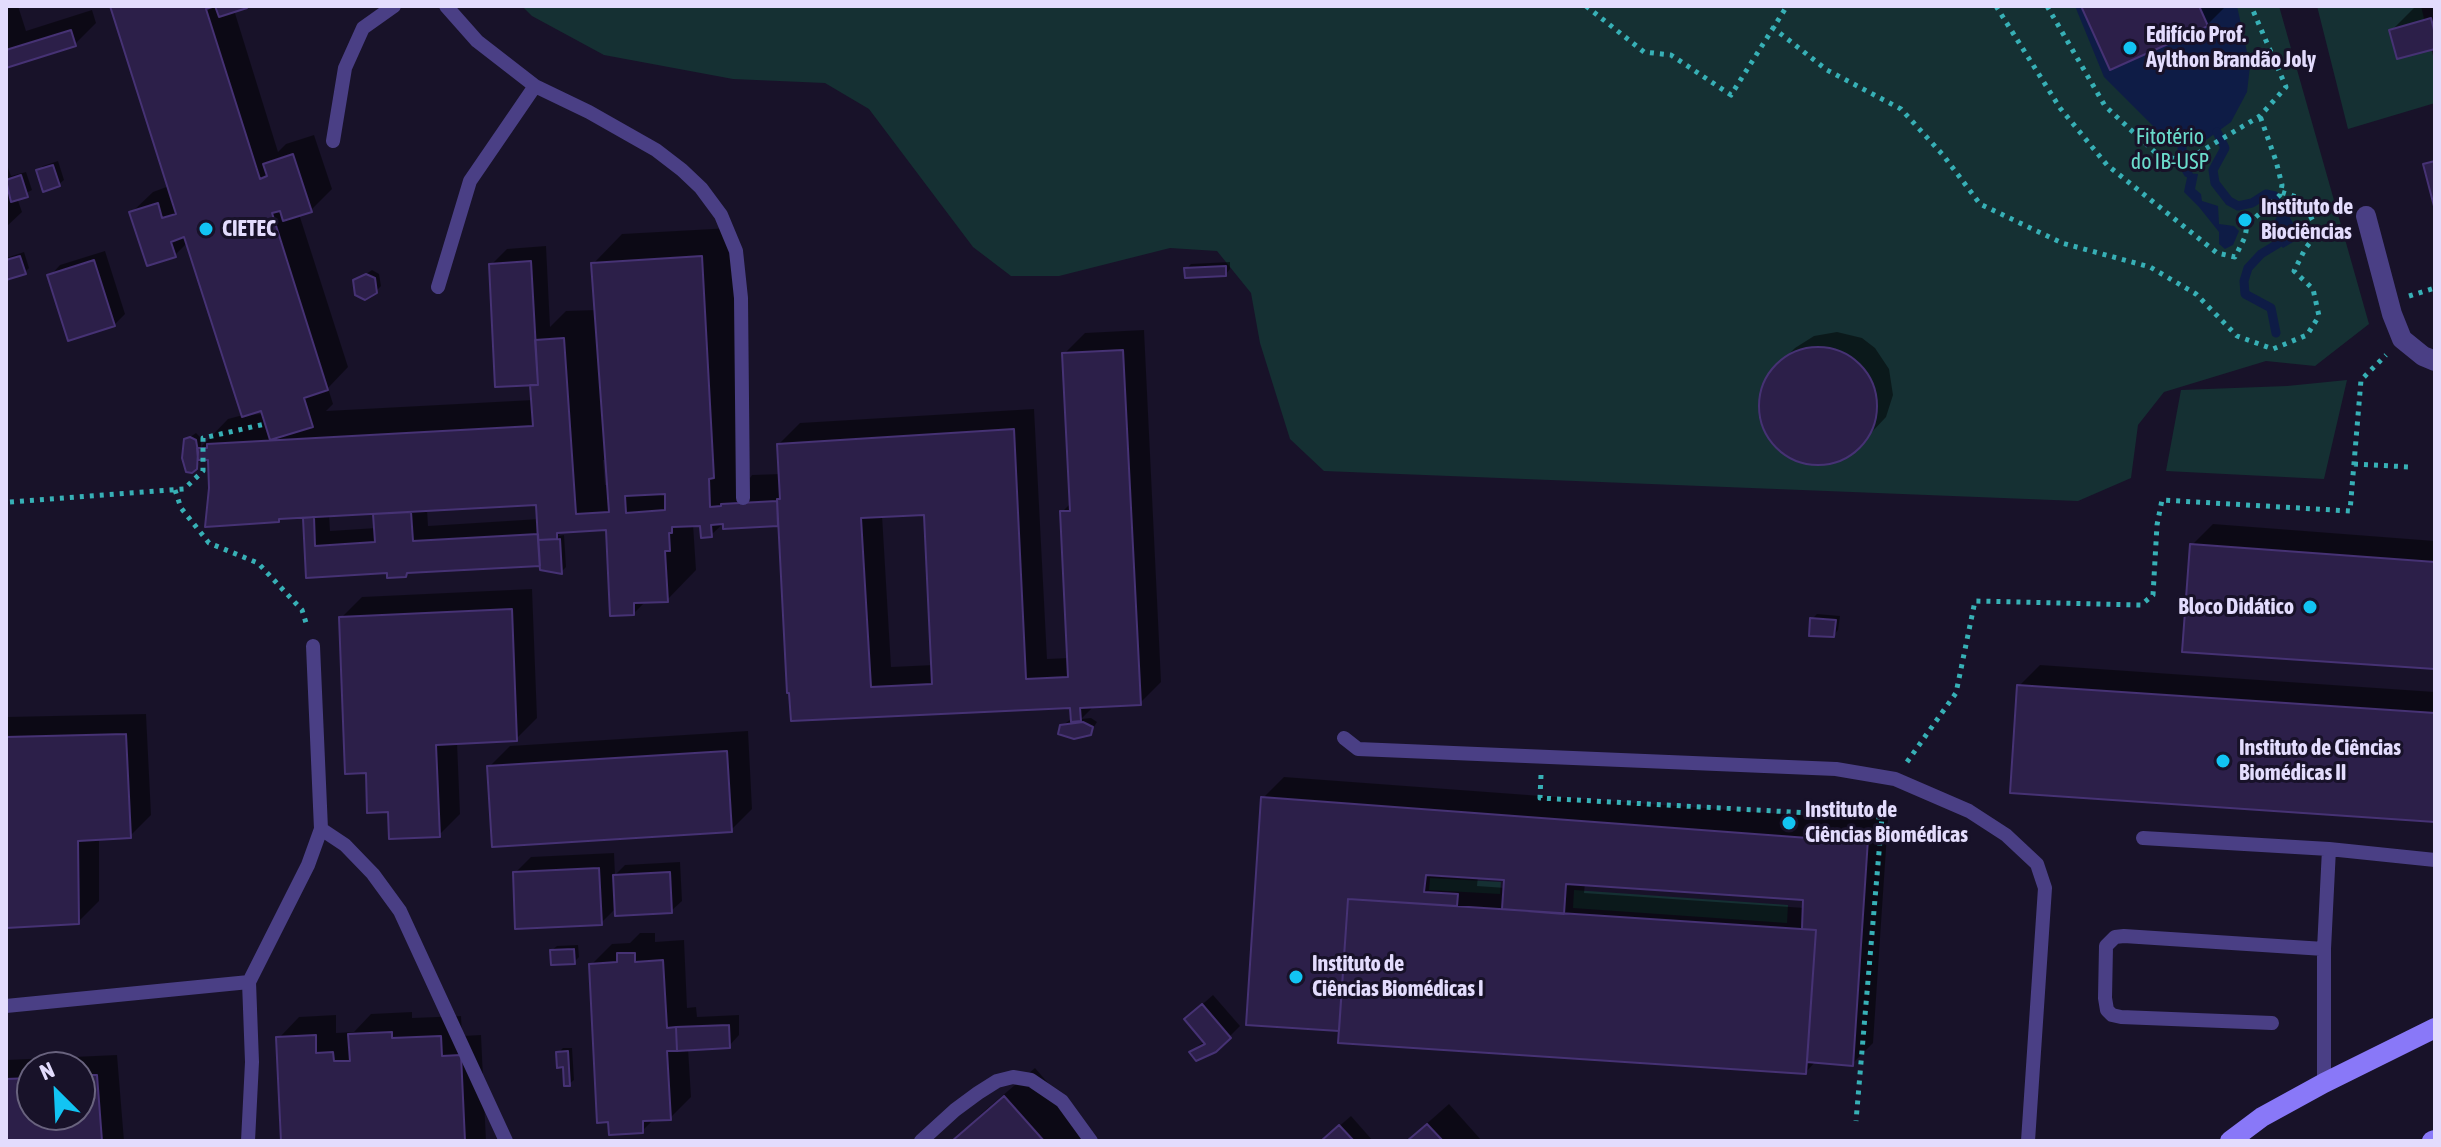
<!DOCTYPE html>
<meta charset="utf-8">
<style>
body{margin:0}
#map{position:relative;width:2441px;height:1147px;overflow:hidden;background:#181229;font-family:"Asap Condensed",sans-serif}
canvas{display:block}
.frame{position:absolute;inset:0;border:8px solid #e3dcfd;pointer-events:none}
.north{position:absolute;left:16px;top:1051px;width:80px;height:80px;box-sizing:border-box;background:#181229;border:2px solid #69637e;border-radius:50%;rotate:336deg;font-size:22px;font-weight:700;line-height:32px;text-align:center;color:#e3dcfd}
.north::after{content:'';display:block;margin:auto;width:28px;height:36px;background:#12c4f3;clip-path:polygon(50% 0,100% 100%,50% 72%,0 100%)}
</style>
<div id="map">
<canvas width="2441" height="1147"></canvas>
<div class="frame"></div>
<div class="north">N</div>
</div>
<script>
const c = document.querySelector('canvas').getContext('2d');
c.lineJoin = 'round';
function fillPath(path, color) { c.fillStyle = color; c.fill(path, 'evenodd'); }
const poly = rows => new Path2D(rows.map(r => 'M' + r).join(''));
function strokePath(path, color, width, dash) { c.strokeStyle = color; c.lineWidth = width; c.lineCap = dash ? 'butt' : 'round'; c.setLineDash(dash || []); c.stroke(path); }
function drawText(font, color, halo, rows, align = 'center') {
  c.font = font + ' "Asap Condensed",sans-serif'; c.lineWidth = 6; c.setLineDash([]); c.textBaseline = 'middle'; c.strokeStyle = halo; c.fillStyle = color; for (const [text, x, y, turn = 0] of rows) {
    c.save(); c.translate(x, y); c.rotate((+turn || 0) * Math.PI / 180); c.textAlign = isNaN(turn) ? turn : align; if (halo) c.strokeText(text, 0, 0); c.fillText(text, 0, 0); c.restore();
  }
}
fillPath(poly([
 [522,6,2279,6,2369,324,2315,366,2266,361,2164,392,2138,425,2131,478,2078,501,1324,471,1290,439,1260,343,1251,293,1217,251,1170,248,1059,276,1011,276,973,247,869,109,825,83,733,79,604,55,532,16],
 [2317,6,2421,6,2435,64,2435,103,2348,129],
 [2347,380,2324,479,2166,471,2181,390,2287,386],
 [1430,878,1501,882,1500,894,1429,890],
 [1574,890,1788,905,1787,923,1573,908]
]), '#153033');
fillPath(poly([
 [2075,6,2237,6,2250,66,2247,92,2231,122,2206,140,2174,147,2104,77],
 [2188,173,2198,174,2195,189,2201,194,2202,201,2218,206,2219,224,2234,226,2239,231,2233,245,2225,249,2219,244,2219,232,2199,207,2184,192],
 [2279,213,2289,216,2293,223,2304,224,2308,233,2283,248,2279,243,2279,230,2273,224]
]), '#0e1c46');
fillPath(poly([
 [6,6,18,6,26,31,92,10,96,23,75,44,6,66],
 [112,6,247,6,234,10,278,152,286,144,314,135,332,189,311,210,299,214,348,367,328,388,333,404,326,411,533,400,532,386,491,265,507,249,546,246,550,327,566,311,596,310,593,264,622,234,731,228,750,478,752,475,781,474,779,444,800,423,1034,409,1047,659,1069,658,1062,512,1071,503,1064,354,1085,333,1144,330,1161,682,1140,703,1094,706,1081,719,1091,718,1097,722,1090,733,1062,726,1071,719,1072,706,792,719,780,524,725,527,725,522,711,535,702,524,693,524,696,570,667,600,646,601,634,613,608,528,563,531,558,536,564,535,566,567,561,572,541,562,410,571,406,575,389,571,308,576,305,518,308,515,282,516,278,520,211,488,210,458,202,458,196,466,186,440,196,433,201,438,201,447,228,419,243,415,188,242,175,255,132,212,153,192,169,186],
 [262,409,264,414,247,415],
 [603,460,607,460,609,485,605,485],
 [538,503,539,519,428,526,427,509],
 [378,511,375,515,376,528,330,531,329,514],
 [926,513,934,665,891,667,882,515],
 [2083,6,2226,6,2207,25],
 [2416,6,2435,6,2435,47,2391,31],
 [58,161,64,180,59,184,39,171,43,166],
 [6,162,11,176,26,172,32,190,17,198,22,212,6,227],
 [105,251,125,314,114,325,50,276,60,265],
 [24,252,29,268,25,272,6,278,6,258],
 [1230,262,1230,269,1226,274,1186,269,1191,264],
 [372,270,379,274,381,286,376,291,356,281],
 [1837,332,1862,338,1875,348,1889,369,1893,395,1886,417,1854,451,1837,461,1811,463,1795,459,1774,443,1765,426,1761,407,1766,384,1778,365,1795,348,1814,336],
 [2213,524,2435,541,2435,667,2192,545],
 [532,589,537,718,516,739,457,742,460,814,439,835,368,771,341,618,362,597],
 [1817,614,1840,616,1838,630,1834,635,1812,619],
 [2040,665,2435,692,2435,820,2019,686],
 [146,714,151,815,130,836,99,838,99,901,78,922,6,926,6,717],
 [748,731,752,809,731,830,489,767,510,746],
 [1284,777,1826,817,1831,813,1888,819,1873,1043,1852,1064,1816,1061,1806,1072,1341,1029,1263,798],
 [1478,876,1506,878,1506,888,1477,886],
 [1585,883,1805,898,1805,908,1584,893],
 [614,853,615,875,625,865,680,862,682,901,671,911,616,908,601,923,515,873,531,857],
 [640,933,655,933,655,942,684,940,687,1008,696,1007,697,1017,739,1015,739,1035,729,1046,688,1048,691,1097,670,1118,655,1118,642,1131,591,965,612,944,630,943],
 [578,945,579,957,574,962,552,950,557,946],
 [1213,995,1240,1026,1215,1051,1191,1052,1204,1041,1197,1009],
 [412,1012,412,1018,461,1016,462,1036,481,1035,486,1141,283,1141,279,1038,299,1017,336,1015,336,1033,354,1032,371,1014],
 [563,1048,572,1048,574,1080,569,1084,565,1065,558,1053],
 [117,1055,124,1141,6,1141,6,1060],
 [32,1067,80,1067,80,1115,32,1115],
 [1035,1068,1098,1141,955,1141,982,1113],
 [1449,1104,1482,1141,1407,1141],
 [1351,1116,1373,1141,1322,1141]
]), '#0007');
strokePath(poly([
 [2217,132,2225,148,2213,170,2215,183,2229,201,2238,206,2252,203,2266,194,2275,196,2279,213],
 [2182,145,2182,162,2188,173],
 [2276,333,2271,308,2245,294,2244,281,2248,268,2261,254,2279,243]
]), '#0e1c46', 9);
const building = poly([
 [110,6,247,6,247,8,219,17,215,6,206,9,260,179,267,176,263,164,293,154,312,212,283,221,280,211,272,213,328,390,304,398,313,427,270,440,261,411,242,417,184,237,171,242,176,257,147,266,129,212,158,203,162,218,176,214,110,6],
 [2081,6,2199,6,2208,26,2110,70,2081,6],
 [2431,18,2435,34,2435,49,2397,59,2389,30,2431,18],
 [71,30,76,46,6,68,6,50,71,30],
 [2435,161,2435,210,2423,164,2435,161],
 [53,165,60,186,43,192,36,170,53,165],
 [21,175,28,197,11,202,6,180,21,175],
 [20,256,26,274,6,280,6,260,20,256],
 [702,256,714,478,709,479,710,507,721,506,721,504,777,501,778,526,723,529,723,524,711,525,712,537,701,538,700,526,672,527,672,533,669,533,670,551,665,551,668,602,634,603,634,615,610,616,606,530,557,533,557,539,538,540,536,505,279,519,279,522,205,527,209,488,208,460,198,460,197,448,207,448,207,444,533,426,530,385,538,385,535,340,564,338,576,514,609,512,591,263,702,256],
 [665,494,665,510,626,513,625,496,665,494],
 [94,260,115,326,68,341,47,275,94,260],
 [531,261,538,385,495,387,489,264,531,261],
 [1226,266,1226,276,1185,278,1184,268,1226,266],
 [366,274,375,278,377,293,365,300,355,295,353,280,366,274],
 '1759 406a59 59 0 1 1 118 0a59 59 0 1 1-118 0Z',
 [1123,350,1141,705,1080,708,1081,721,1071,722,1070,708,791,721,789,693,787,693,777,499,780,499,777,444,1014,429,1026,679,1068,677,1060,511,1070,511,1062,353,1123,350],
 [924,515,932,684,871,687,861,518,924,515],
 [190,437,196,440,198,452,197,469,192,473,186,472,182,458,184,439,190,437],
 [411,512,413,541,538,534,540,566,407,573,406,577,387,578,387,573,306,578,303,518,314,517,315,546,375,542,373,514,411,512],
 [560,539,562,574,540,570,538,540,560,539],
 [2190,544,2435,562,2435,669,2182,652,2190,544],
 [512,609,517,741,436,745,440,837,389,839,388,812,367,813,366,773,345,774,339,617,512,609],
 [1810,618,1836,620,1834,637,1809,636,1810,618],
 [2017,685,2435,713,2435,822,2010,793,2017,685],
 [1083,722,1093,727,1091,735,1074,739,1058,734,1060,725,1083,722],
 [126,734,131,838,78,841,79,924,6,928,6,737,126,734],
 [727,751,732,832,492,847,487,766,727,751],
 [1261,797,1808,838,1808,833,1868,839,1853,1066,1807,1062,1816,930,1802,929,1803,900,1566,884,1564,914,1502,909,1504,880,1426,875,1424,892,1458,894,1457,906,1348,899,1339,1031,1246,1025,1261,797],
 [599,868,602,925,515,929,513,872,599,868],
 [670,872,672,913,615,916,613,875,670,872],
 [1348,899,1816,930,1806,1074,1338,1043,1348,899],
 [574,949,575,964,551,965,550,950,574,949],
 [617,953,635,953,635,962,663,960,667,1028,676,1027,677,1051,667,1051,671,1120,643,1121,643,1133,609,1135,608,1122,597,1123,589,964,617,962,617,953],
 [1202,1004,1231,1038,1216,1052,1196,1061,1189,1052,1205,1044,1184,1019,1202,1004],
 [729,1025,730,1048,677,1051,676,1027,729,1025],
 [392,1032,392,1038,441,1036,442,1056,461,1055,465,1141,281,1141,276,1037,316,1035,316,1053,333,1052,334,1061,350,1061,348,1034,392,1032],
 [568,1051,570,1086,564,1086,563,1067,557,1068,556,1052,568,1051],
 [80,1075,97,1075,102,1141,6,1141,6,1079,32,1078,32,1115,80,1115,80,1075],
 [1004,1096,1044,1141,952,1141,1004,1096],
 [1427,1124,1443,1141,1407,1141,1427,1124],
 [1339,1125,1354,1141,1321,1141,1339,1125]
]);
fillPath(building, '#2c1f49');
strokePath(building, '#463274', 2);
strokePath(poly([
 [1586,6,1644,52,1671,55,1731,95,1787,6],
 [1996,6,2060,108,2107,165,2217,253,2235,257,2245,237,2247,225,2280,195,2282,185,2276,161,2260,116],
 [2047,6,2105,106,2158,155,2185,161,2260,116,2286,87,2251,6],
 [1772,27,1827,70,1901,109,1943,155,1980,204,2062,243,2150,267,2196,294,2237,336,2273,349,2307,335,2319,316,2313,289,2294,271,2305,249,2315,236,2313,221,2300,198,2281,192],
 [2409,296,2435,288],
 [2354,464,2410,467],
 [175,490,181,508,209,543,258,563,302,610,307,626],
 [10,502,184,489,203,471,203,438,265,424],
 [1907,762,1956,693,1975,601,2141,605,2153,595,2157,525,2162,500,2350,511,2361,380,2386,355],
 [1541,775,1540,798,1882,817,1856,1121]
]), '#37b0b6', 5, [4, 6]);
strokePath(poly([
 [446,6,477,41,535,86,589,112,656,150,682,170,701,188,721,215,736,251,741,298,743,498],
 [333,141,345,68,363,28,394,6],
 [438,287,470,181,535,86],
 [1344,738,1358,749,1836,769,1895,779,1969,811,2006,835,2037,864,2045,888,2028,1141],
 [321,829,345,845,373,874,400,911,506,1141],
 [2143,838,2329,849,2435,860],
 [6,1006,249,982],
 [2272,1023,2121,1017,2112,1015,2107,1010,2105,998,2106,946,2115,937,2124,936,2324,949],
 [2324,1083,2324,949,2329,849],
 [248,1141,252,1062,249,982,308,865,321,829,313,646],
 [921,1141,955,1110,978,1093,997,1081,1013,1077,1031,1080,1062,1101,1091,1141]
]), '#4a3f85', 14);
strokePath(poly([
 [2366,216,2392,314,2402,339,2423,356,2435,361]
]), '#4a3f85', 20);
strokePath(poly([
 [2230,1141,2262,1117,2324,1083,2435,1028],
 [2432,1141,2435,1140]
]), '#8978f8', 20);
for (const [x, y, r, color] of [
 [2130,48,8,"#12c4f3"],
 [2245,220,8,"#12c4f3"],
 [206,229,8,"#12c4f3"],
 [2310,607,8,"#12c4f3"],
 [2223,761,8,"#12c4f3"],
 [1789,823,8,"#12c4f3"],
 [1296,977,8,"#12c4f3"]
]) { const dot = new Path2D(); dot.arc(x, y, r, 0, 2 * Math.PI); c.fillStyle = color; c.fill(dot); strokePath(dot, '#181229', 3); }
drawText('bold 22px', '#e3dcfd', '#181229', [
 ["Edifício Prof.",2146,35],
 ["Aylthon Brandão Joly",2146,60],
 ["Instituto de",2261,207],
 ["Biociências",2261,232],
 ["CIETEC",222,229],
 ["Bloco Didático",2294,607,"right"],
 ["Instituto de Ciências",2239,748],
 ["Biomédicas II",2239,773],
 ["Instituto de",1805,810],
 ["Ciências Biomédicas",1805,835],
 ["Instituto de",1312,964],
 ["Ciências Biomédicas I",1312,989]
], 'left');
drawText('22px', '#6adbcb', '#181229', [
 ["Fitotério",2170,137],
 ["do IB-USP",2170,162]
]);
</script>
